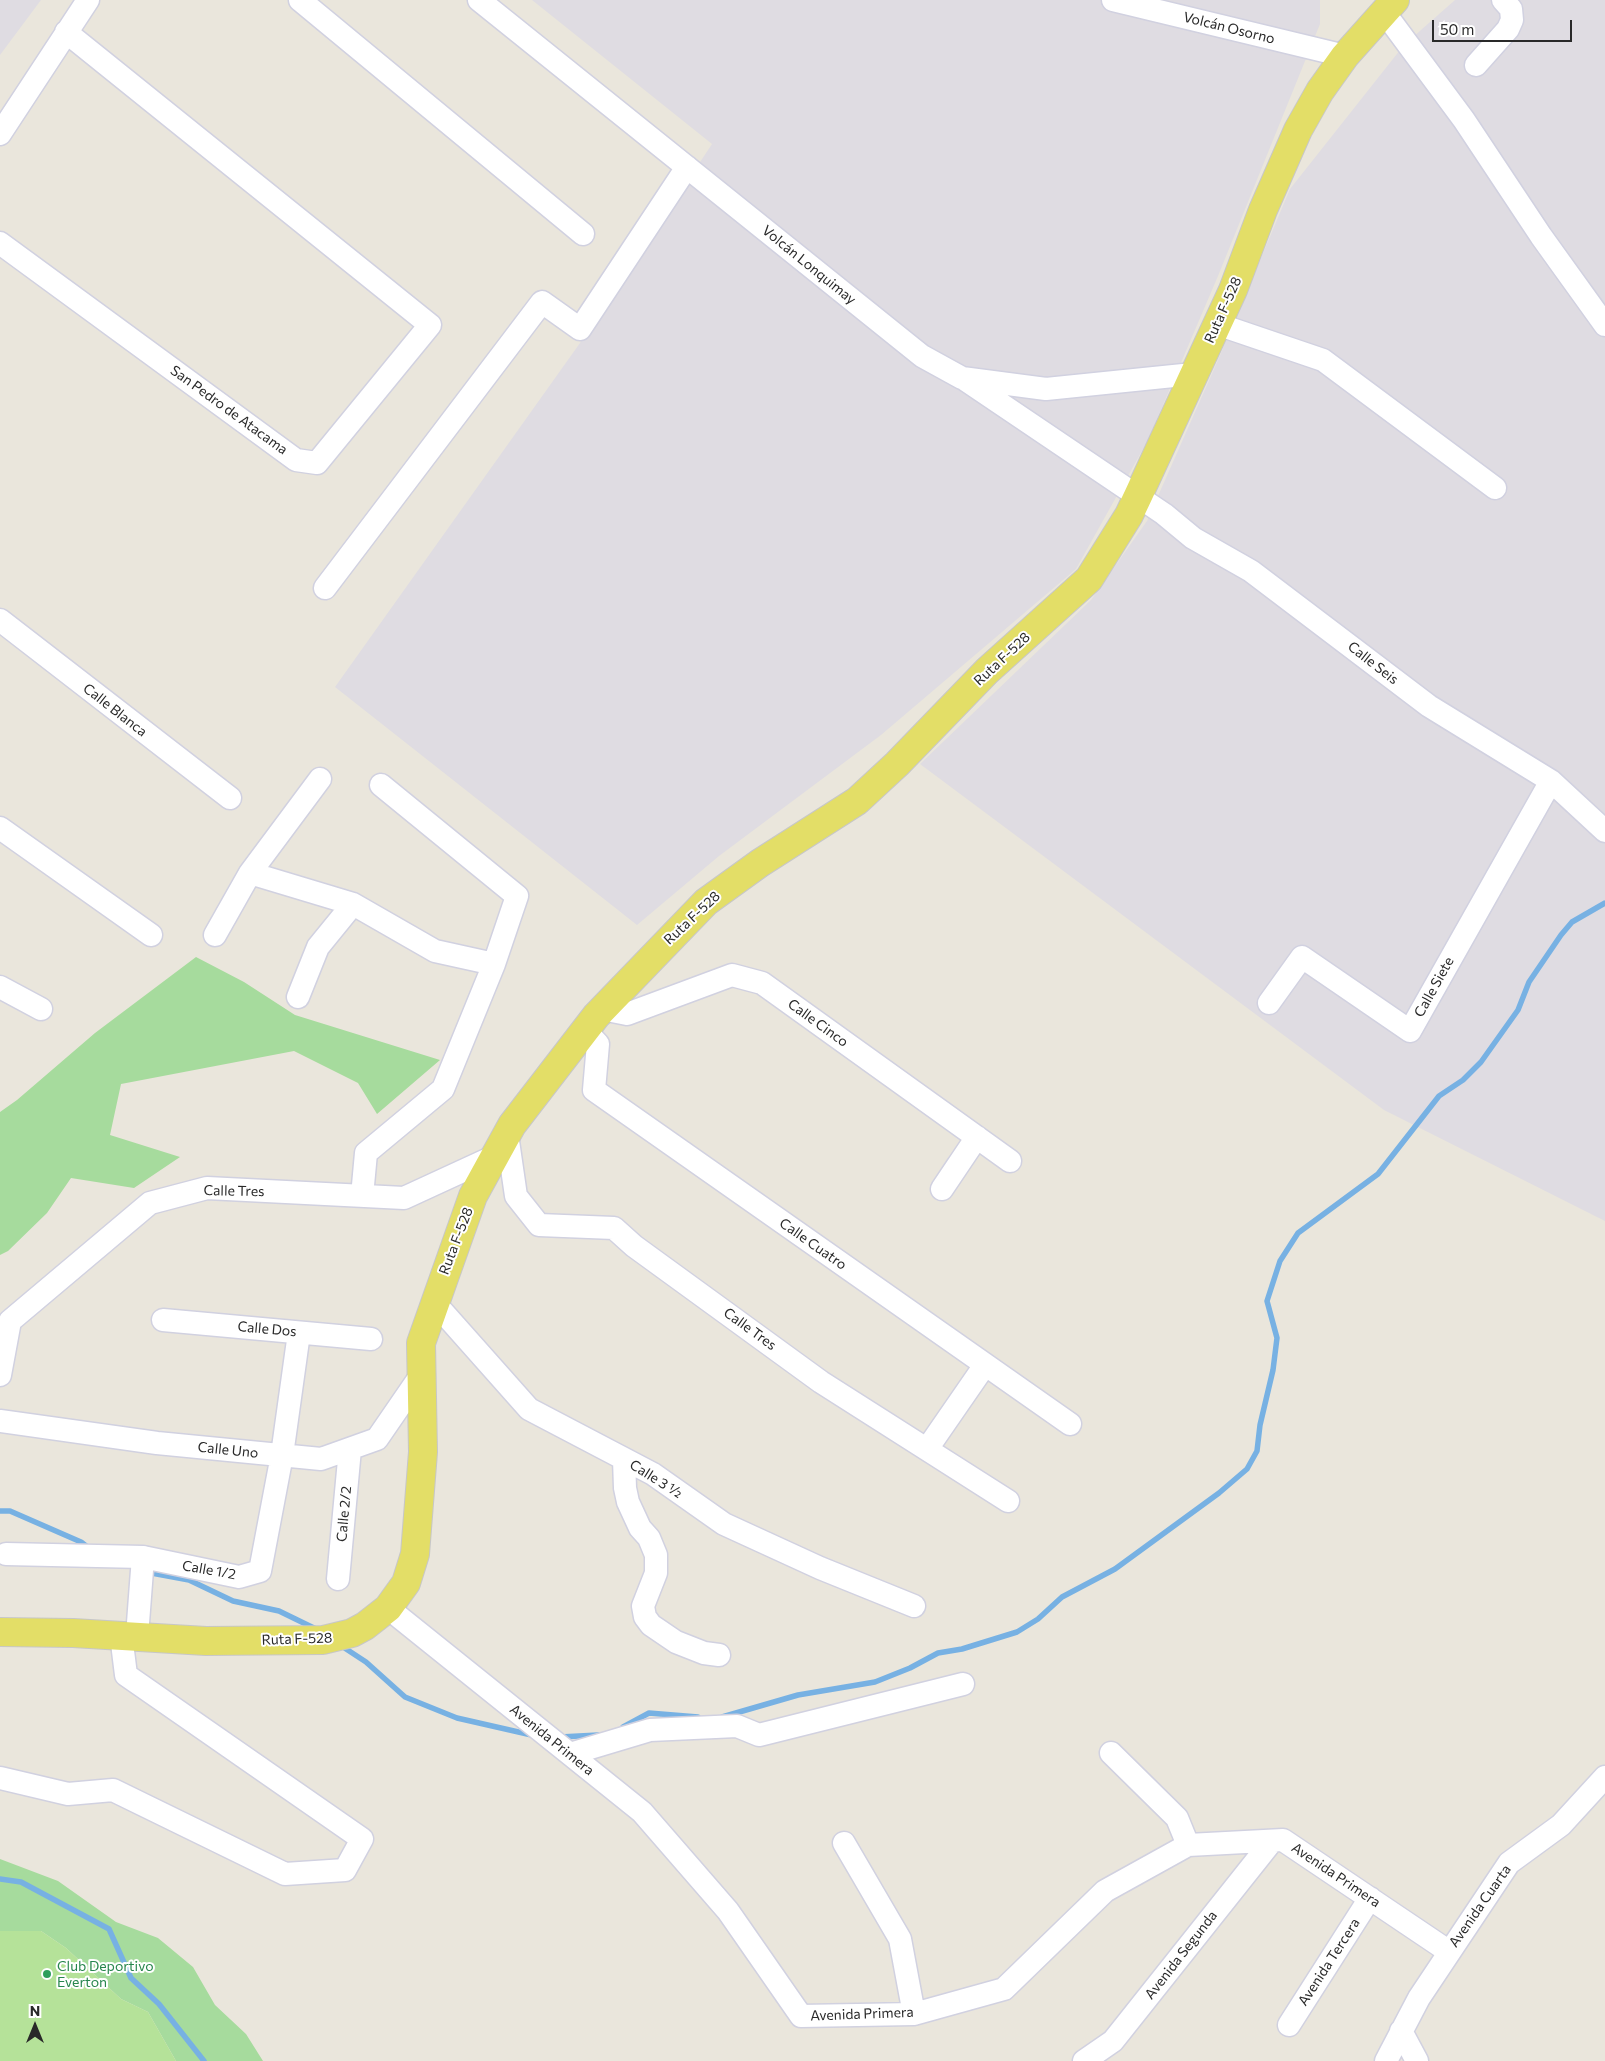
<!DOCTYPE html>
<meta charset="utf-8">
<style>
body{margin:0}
#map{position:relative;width:1605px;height:2061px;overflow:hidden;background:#eae6dc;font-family:Commissioner,sans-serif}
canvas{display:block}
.north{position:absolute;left:10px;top:2001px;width:50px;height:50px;-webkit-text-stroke:4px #fff;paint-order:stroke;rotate:0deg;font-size:14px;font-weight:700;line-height:20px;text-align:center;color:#292929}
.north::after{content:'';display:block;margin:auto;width:18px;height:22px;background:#292929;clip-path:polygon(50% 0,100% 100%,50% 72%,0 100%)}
.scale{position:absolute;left:1432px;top:20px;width:140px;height:22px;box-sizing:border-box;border:2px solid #292929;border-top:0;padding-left:6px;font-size:15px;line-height:18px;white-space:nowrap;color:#292929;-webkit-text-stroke:4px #fff;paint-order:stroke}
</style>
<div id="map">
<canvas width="1605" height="2061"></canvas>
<div class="north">N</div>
<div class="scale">50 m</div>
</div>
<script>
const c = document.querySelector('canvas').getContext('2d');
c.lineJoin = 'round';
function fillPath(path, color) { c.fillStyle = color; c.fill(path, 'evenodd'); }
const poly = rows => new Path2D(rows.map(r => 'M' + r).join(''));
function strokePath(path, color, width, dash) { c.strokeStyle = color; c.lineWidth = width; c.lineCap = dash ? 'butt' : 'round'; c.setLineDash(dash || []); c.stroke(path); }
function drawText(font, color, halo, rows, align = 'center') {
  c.font = font + ' Commissioner,sans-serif'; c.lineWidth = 4; c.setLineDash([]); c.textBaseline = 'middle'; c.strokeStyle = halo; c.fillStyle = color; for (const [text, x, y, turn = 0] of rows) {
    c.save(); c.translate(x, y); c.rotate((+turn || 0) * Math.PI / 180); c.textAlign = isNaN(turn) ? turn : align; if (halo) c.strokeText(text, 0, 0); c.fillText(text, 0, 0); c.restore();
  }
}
fillPath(poly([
 [0,0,41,0,0,55],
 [532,0,1320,0,1320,24,1218,276,1148,440,1076,569,881,735,719,856,637,925,335,687,580,343,712,144],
 [1455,0,1605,0,1605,1221,1384,1110,920,764,1091,600,1147,521,1218,360,1290,189,1404,45]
]), '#dfdce2');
fillPath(poly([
 [196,957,244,982,295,1015,440,1060,377,1114,358,1083,294,1051,121,1084,110,1135,180,1157,134,1188,71,1178,47,1213,8,1251,0,1255,0,1112,17,1100,95,1033],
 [0,1859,58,1881,116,1922,158,1938,193,1967,215,2005,246,2034,263,2061,176,2061,148,2012,121,1999,66,1948,41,1931,0,1931]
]), '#a6db9d');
fillPath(poly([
 [0,1931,41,1931,66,1948,121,1999,148,2012,176,2061,0,2061]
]), '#b5e299');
strokePath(poly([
 [0,1511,10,1511,81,1542,90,1549],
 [146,1572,189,1580,233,1601,279,1611,318,1630],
 [340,1645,366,1662,405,1697,457,1718,536,1736],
 [722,1717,798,1695,875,1682,910,1668,938,1653,962,1649,1017,1632,1038,1619,1062,1597,1115,1569,1219,1493,1247,1469,1257,1451,1260,1425,1273,1370,1277,1338,1267,1301,1280,1261,1298,1233,1378,1174,1439,1096,1463,1080,1481,1062,1518,1010,1529,982,1561,935,1572,922,1605,903],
 [623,1727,649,1713,698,1717],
 [560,1737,598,1735],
 [0,1879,21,1882,109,1929,131,1978,159,2004,204,2061]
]), '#77b1e3', 5.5);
const minor = poly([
 [300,0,583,234],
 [479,0,922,356,962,378,1046,389,1193,374],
 [1113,0,1345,56],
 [1384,12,1464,120,1541,236,1605,325],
 [1476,65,1508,29,1512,20,1511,9,1503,0],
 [0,134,88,0],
 [0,243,296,460,317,463,430,325,66,32],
 [1217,324,1323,360,1495,488],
 [967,381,1164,514,1193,538,1251,571,1429,706,1551,781,1605,831],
 [325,588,542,302,580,329,687,167],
 [0,620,230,798],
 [381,785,517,896,494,964],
 [0,828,151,935],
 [250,873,320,779],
 [215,935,250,873,353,904,435,951,494,964,443,1089,366,1153,362,1196],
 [0,987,41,1009],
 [298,997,318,947,353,904],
 [1269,1003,1302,957,1410,1031,1551,781],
 [602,1009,627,1014,732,975,762,983,1010,1161],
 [585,1030,598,1044,594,1090,1070,1424],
 [507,1134,516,1196,539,1225,614,1228,634,1246,821,1382,1008,1501],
 [958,1165,942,1189,977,1137],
 [434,1302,529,1409,653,1474,724,1524,820,1568,914,1606],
 [163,1320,371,1339],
 [0,1375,10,1321,150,1203,207,1188,404,1198,493,1157],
 [0,1421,157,1443,321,1459,377,1439,421,1375],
 [927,1449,985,1365],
 [624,1459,625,1488,628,1502,640,1528,649,1538,656,1555,656,1573,643,1606,645,1617,651,1625,676,1642,704,1653,719,1655],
 [6,1554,143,1557,239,1577,260,1571,282,1455,299,1333],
 [338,1579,350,1449],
 [388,1608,642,1812,728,1911,801,2016,914,2014,1004,1989,1105,1891,1188,1845,1283,1840,1448,1951],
 [137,1636,143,1557],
 [1111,1753,1177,1818,1188,1845],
 [570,1754,650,1730,737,1726,759,1735,963,1684],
 [0,1778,68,1794,113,1790,285,1874,345,1870,362,1839,126,1675,121,1635],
 [844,1843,900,1939,914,2014],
 [1289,2025,1370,1898],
 [1401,2031,1417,2061],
 [1084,2061,1113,2041,1272,1841],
 [1386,2061,1419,1998,1509,1863,1561,1825,1605,1777]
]);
const major = poly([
 [0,1632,73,1633,206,1641,323,1640,352,1633,365,1626,388,1608,406,1583,415,1554,423,1452,421,1343,473,1196,512,1125,596,1016,706,902,760,863,857,801,897,764,987,671,1089,579,1129,515,1138,496,1233,290,1263,210,1298,130,1320,91,1345,56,1395,0]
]);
strokePath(minor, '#d1d1e0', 25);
strokePath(major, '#c7c7c7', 30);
strokePath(minor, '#fff', 22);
strokePath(major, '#e3de67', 28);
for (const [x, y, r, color] of [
 [47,1974,5,"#2e9e5b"]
]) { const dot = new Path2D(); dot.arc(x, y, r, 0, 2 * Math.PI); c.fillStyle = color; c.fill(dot); strokePath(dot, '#fff', 2); }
drawText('14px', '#292929', '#fff', [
 ["Volcán Osorno",1229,28,14],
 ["Volcán Lonquimay",809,265,39],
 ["Ruta F-528",1223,310,-66],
 ["San Pedro de Atacama",229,410,36],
 ["Ruta F-528",1002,659,-43],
 ["Calle Seis",1373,663,38],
 ["Calle Blanca",115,710,38],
 ["Ruta F-528",692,918,-43],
 ["Calle Siete",1434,987,-61],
 ["Calle Cinco",818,1023,36],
 ["Calle Tres",234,1191,1],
 ["Ruta F-528",456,1241,-69],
 ["Calle Cuatro",813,1244,35],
 ["Calle Dos",267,1329,5],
 ["Calle Tres",750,1329,36],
 ["Calle Uno",228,1450,6],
 ["Calle 3 ½",656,1479,32],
 ["Calle 2/2",344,1514,-85],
 ["Calle 1/2",209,1570,10],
 ["Ruta F-528",297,1639,-2],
 ["Avenida Primera",552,1740,39],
 ["Avenida Primera",1336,1875,34],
 ["Avenida Cuarta",1480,1906,-55],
 ["Avenida Segunda",1181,1955,-52],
 ["Avenida Tercera",1329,1962,-57],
 ["Avenida Primera",862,2014,-2]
]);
drawText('14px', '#27864d', '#fff', [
 ["Club Deportivo",57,1966],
 ["Everton",57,1982]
], 'left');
</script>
